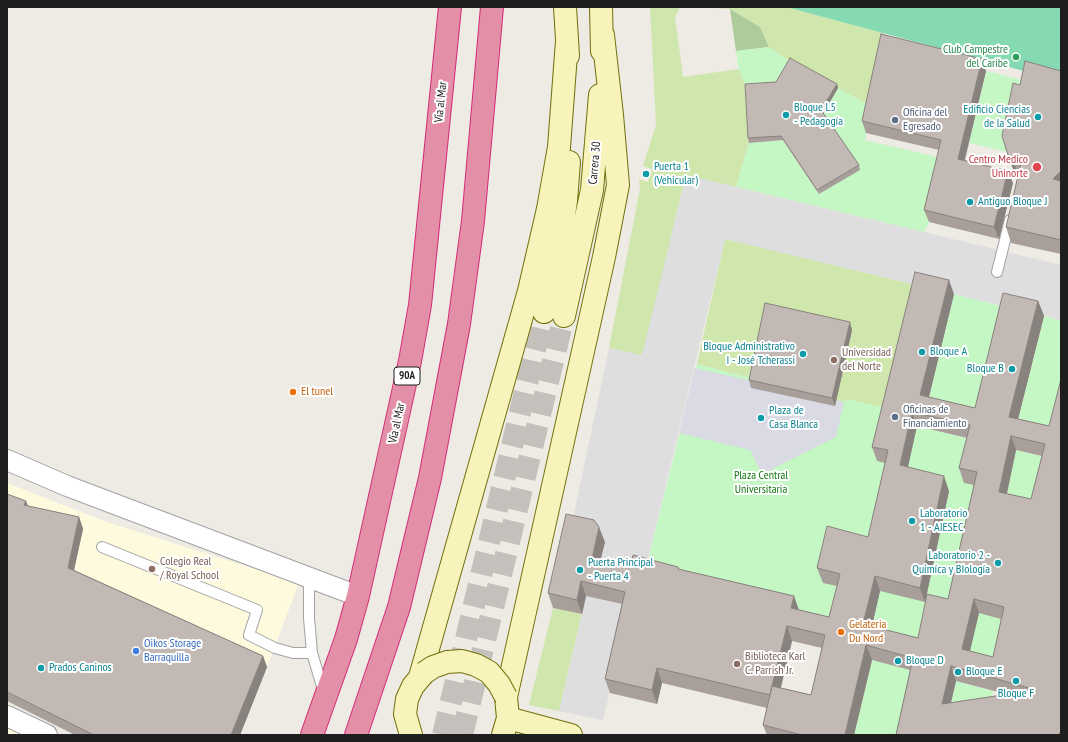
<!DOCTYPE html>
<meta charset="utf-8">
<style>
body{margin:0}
#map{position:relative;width:1068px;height:742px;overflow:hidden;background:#eeeae4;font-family:"PT Sans Narrow",sans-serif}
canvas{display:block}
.frame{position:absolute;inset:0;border:8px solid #1e1e1e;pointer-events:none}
</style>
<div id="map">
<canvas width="1068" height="742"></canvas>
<div class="frame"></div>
</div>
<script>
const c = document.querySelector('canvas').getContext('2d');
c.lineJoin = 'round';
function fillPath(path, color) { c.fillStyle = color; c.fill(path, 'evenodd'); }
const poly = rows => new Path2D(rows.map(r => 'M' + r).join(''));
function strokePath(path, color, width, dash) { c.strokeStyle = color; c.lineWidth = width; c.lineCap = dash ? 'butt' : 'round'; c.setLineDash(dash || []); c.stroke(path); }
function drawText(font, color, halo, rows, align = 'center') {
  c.font = font + ' "PT Sans Narrow",sans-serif'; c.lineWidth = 4; c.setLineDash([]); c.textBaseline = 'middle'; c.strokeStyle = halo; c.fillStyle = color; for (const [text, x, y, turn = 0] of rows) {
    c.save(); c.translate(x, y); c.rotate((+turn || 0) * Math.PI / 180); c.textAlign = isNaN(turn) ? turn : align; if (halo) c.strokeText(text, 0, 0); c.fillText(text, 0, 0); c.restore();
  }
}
fillPath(poly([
 [7,483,107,522,299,583,267,667,7,588],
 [7,727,24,735,7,735]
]), '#fefade');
fillPath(poly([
 [650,7,680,7,675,17,683,77,739,69,746,88,749,143,736,187,686,175,643,356,609,348,640,189,639,179,648,182,652,169,643,166,656,125],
 [707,7,786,7,883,33,885,45,872,107,792,63,769,47,760,27,730,9],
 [725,239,921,286,890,409,836,401,697,364],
 [553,608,582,614,559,711,529,705]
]), '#cfe7ac');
fillPath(poly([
 [730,9,760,27,769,47,736,51]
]), '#aecc9b');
fillPath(poly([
 [769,47,792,63,778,87,746,88,739,69,736,51],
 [986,71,1030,82,1008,152,969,143],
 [838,88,872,107,865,140,937,157,942,166,929,222,924,232,736,187,749,143,783,140,803,171,823,114],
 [860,169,819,194,807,177,807,176],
 [954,294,1009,308,980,423,926,409],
 [1044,316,1061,320,1061,415,1055,440,1015,431],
 [697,364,836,401,853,400,890,409,893,465,874,551,845,589,834,632,645,571],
 [917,426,975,440,982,487,954,614,923,652,869,638],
 [1016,450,1050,458,998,671,967,663,996,504],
 [872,660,919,672,904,735,854,735],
 [956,681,993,691,988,713,944,735]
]), '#c4f7c3');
fillPath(poly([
 [786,7,1061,7,1061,81,883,33]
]), '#85dab1');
fillPath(poly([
 [686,175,1061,265,1061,320,725,239,645,571,597,574,571,528,609,348,642,355],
 [586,596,630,606,603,720,559,711]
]), '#dedede');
fillPath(poly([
 [695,368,844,402,836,437,762,474,750,450,679,433]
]), '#d9dae4');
strokePath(poly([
 [443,735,544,312],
 [462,735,564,316]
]), '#c4c1bc', 22, [22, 11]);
const lane = poly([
 [997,272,1010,220],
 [102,547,257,610,249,635,275,648,293,653,312,653],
 [309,577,309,618,312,653,324,693]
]);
const street = poly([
 [7,460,67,486,358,596],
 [7,716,47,735]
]);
const secondary = poly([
 [565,7,568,56],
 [601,7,602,51],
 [544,312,560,242,566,201,569,162],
 [564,316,592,190,600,95],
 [420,677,529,291,548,209,559,147,567,41],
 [508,718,571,735],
 [411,735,405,714,407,699,413,686,424,673],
 [503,735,508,718,506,697,604,257,618,185,612,115,603,35]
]);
const highway = poly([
 [312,735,346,639,358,596,410,361,420,305,450,7],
 [356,735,399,607,430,478,459,324,473,221,492,7]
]);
strokePath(lane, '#a2a2a2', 12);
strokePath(street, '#a2a2a2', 22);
strokePath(secondary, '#70700a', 24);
strokePath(highway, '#d22c76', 24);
strokePath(lane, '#fff', 10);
strokePath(street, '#fff', 20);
strokePath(secondary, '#f7f3ba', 22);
strokePath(highway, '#e38fa7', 22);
const secondaryBridge = poly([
 [424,673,433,667,447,662,462,661,476,665,489,672,499,684,506,697]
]);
strokePath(secondaryBridge, '#70700a', 24, []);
strokePath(secondaryBridge, '#f7f3ba', 22);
fillPath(poly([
 [986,71,965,160,1013,183,999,239,929,222,924,210,939,150,866,133,862,121],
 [1061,71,1061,254,1011,243,1006,227,1019,171,1017,171,1015,174,1009,158,1020,85],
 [837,84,838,88,823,113,859,165,860,170,819,194,783,140,749,143,748,138],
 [954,294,929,397,975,408,1038,301,1044,316,1018,419,1049,426,1061,735,896,735,910,670,872,660,854,735,767,735,763,725,767,708,662,683,657,704,610,693,605,679,622,604,586,596,582,614,553,608,548,593,605,542,600,561,630,568,678,567,679,569,794,596,799,610,829,617,837,586,823,583,817,568,868,537,885,463,877,461,872,447],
 [917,426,967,438,959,468,964,483,974,485,948,599,918,638,872,626,880,591,925,602,949,491,908,467],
 [1016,450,1042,456,1031,499,1007,494],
 [979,613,1001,619,993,657,970,651],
 [792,641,822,648,811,695,781,688],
 [956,681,1006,694,951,703],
 [852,330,835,406,751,388,749,380],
 [7,494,26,501,28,506,79,517,83,529,74,570,263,656,267,667,240,735,75,735,7,701]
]), '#a89f9b');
fillPath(poly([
 [982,59,986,71,962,170,958,159],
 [837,84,838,88,823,114,821,110],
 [1011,156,1017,171,1015,174,1009,158],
 [1008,171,1013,183,999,239,994,227],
 [1061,171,1061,192,1053,179],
 [949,280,954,294,926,409,920,395],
 [1038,301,1044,316,1015,431,1009,417],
 [850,322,852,330,835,406,832,398],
 [912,412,917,426,905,480,900,465],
 [1011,436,1016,450,1004,506,999,492],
 [944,476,949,491,925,602,920,588],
 [26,501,30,512,24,505],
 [79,517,83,529,72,579,68,568],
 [599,527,605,542,597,574,592,559],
 [875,576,880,591,869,638,863,624],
 [581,581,586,596,582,614,577,600],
 [794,596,799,611,791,608],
 [974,599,979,613,967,663,962,649],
 [787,626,792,641,775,710,770,695],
 [866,645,872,660,854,735,845,735],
 [263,656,267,667,240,735,231,735],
 [951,666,956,681,947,719,942,704],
 [657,668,662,683,657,704,652,690]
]), '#88827e');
const building = poly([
 [881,34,982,59,958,159,1008,171,994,227,924,210,941,140,862,121,881,34],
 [790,58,837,84,821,110,859,165,817,190,781,136,748,138,745,84,776,82,790,58],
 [1025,61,1061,71,1061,171,1053,179,1061,181,1061,240,1006,227,1022,159,1017,154,1011,156,1009,158,1002,136,1013,83,1020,85,1025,61],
 [915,272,949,280,920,395,975,408,1003,293,1038,301,1009,417,1049,426,1061,379,1061,731,1058,735,896,735,913,658,866,645,845,735,802,735,763,725,772,686,770,695,657,668,652,690,605,679,625,592,581,581,577,600,548,593,566,514,594,520,599,527,592,559,630,568,633,555,678,567,678,569,794,596,791,608,829,617,840,574,817,568,827,526,868,537,888,450,872,447,915,272],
 [912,412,970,425,959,468,977,472,948,599,927,594,918,638,863,624,875,576,920,588,944,476,900,465,912,412],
 [1011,436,1045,444,1031,499,999,492,1011,436],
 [974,599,1004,607,993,657,962,649,974,599],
 [787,626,825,635,811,695,772,686,787,626],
 [951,666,1036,690,942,704,951,666],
 [765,303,850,322,832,398,749,380,765,303],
 [7,494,26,501,24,505,79,517,68,568,263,656,231,735,94,735,7,692,7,494]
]);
fillPath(building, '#c3b9b4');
strokePath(building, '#88827e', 1);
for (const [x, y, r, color] of [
 [1016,57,4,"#2e9e5b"],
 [786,115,4,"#0f9aa8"],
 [1038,117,4,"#0f9aa8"],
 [895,120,4,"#5c6f8a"],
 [1037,167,5,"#e0444e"],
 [646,174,4,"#0f9aa8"],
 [970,202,4,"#0f9aa8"],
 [922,352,4,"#0f9aa8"],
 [803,354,4,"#0f9aa8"],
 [834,360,4,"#8d6e63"],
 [1012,369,4,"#0f9aa8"],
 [293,392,4,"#e8710a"],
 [895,417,4,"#5c6f8a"],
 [761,418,4,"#0f9aa8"],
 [912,521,4,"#0f9aa8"],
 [998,563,4,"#0f9aa8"],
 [152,569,4,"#8d6e63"],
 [580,570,4,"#0f9aa8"],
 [841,632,4,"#e8710a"],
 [136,651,4,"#3f7fe0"],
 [898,661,4,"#0f9aa8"],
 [737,664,4,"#8d6e63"],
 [41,668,4,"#0f9aa8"],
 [958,672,4,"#0f9aa8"],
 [1016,681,4,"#0f9aa8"]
]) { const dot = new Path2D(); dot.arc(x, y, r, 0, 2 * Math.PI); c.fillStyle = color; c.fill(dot); strokePath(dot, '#fff', 1.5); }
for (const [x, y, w] of [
 [407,376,26]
]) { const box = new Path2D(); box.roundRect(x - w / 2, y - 9, w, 18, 3); c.fillStyle = '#fff'; c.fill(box); strokePath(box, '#1e1e1e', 1); }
drawText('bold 11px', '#1e1e1e', null, [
 ["90A",407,376]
]);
drawText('12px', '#27864d', '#fff', [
 ["Club Campestre",1008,50],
 ["del Caribe",1008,64]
], 'right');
drawText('12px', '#1e1e1e', '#fff', [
 ["Vía al Mar",441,102,-84],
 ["Carrera 30",595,163,-85],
 ["Vía al Mar",397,423,-78]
]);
drawText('12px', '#0d838f', '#fff', [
 ["Bloque L5",794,108],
 ["- Pedagogía",794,122],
 ["Edificio Ciencias",1030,110,"right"],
 ["de la Salud",1030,124,"right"],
 ["Puerta 1",654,167],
 ["(Vehicular)",654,181],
 ["Antiguo Bloque J",978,202],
 ["Bloque Administrativo",795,347,"right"],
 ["I - José Tcherassi",795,361,"right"],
 ["Bloque A",930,352],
 ["Bloque B",1004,369,"right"],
 ["Plaza de",769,411],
 ["Casa Blanca",769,425],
 ["Laboratorio",920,514],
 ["1 - AIESEC",920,528],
 ["Laboratorio 2 -",990,556,"right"],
 ["Quimíca y BIología",990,570,"right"],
 ["Puerta Principal",588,563],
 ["- Puerta 4",588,577],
 ["Bloque D",906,661],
 ["Prados Caninos",49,668],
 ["Bloque E",966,672],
 ["Bloque F",1016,694,"center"]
], 'left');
drawText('12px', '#4e5e75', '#fff', [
 ["Oficina del",903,113],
 ["Egresado",903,127],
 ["Oficinas de",903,410],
 ["Financiamiento",903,424]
], 'left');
drawText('12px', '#be3a42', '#fff', [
 ["Centro Medico",1028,160],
 ["Uninorte",1028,174]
], 'right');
drawText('12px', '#785e54', '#fff', [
 ["Universidad",842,353],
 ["del Norte",842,367],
 ["Colegio Real",160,562],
 ["/ Royal School",160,576],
 ["Biblioteca Karl",745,657],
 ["C. Parrish Jr.",745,671]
], 'left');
drawText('12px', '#c56008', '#fff', [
 ["El tunel",301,392],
 ["Gelateria",849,625],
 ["Du Nord",849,639]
], 'left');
drawText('12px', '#127810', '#fff', [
 ["Plaza Central",761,476],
 ["Universitaria",761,490]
]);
drawText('12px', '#366cbe', '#fff', [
 ["Oikos Storage",144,644],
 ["Barraquilla",144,658]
], 'left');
</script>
